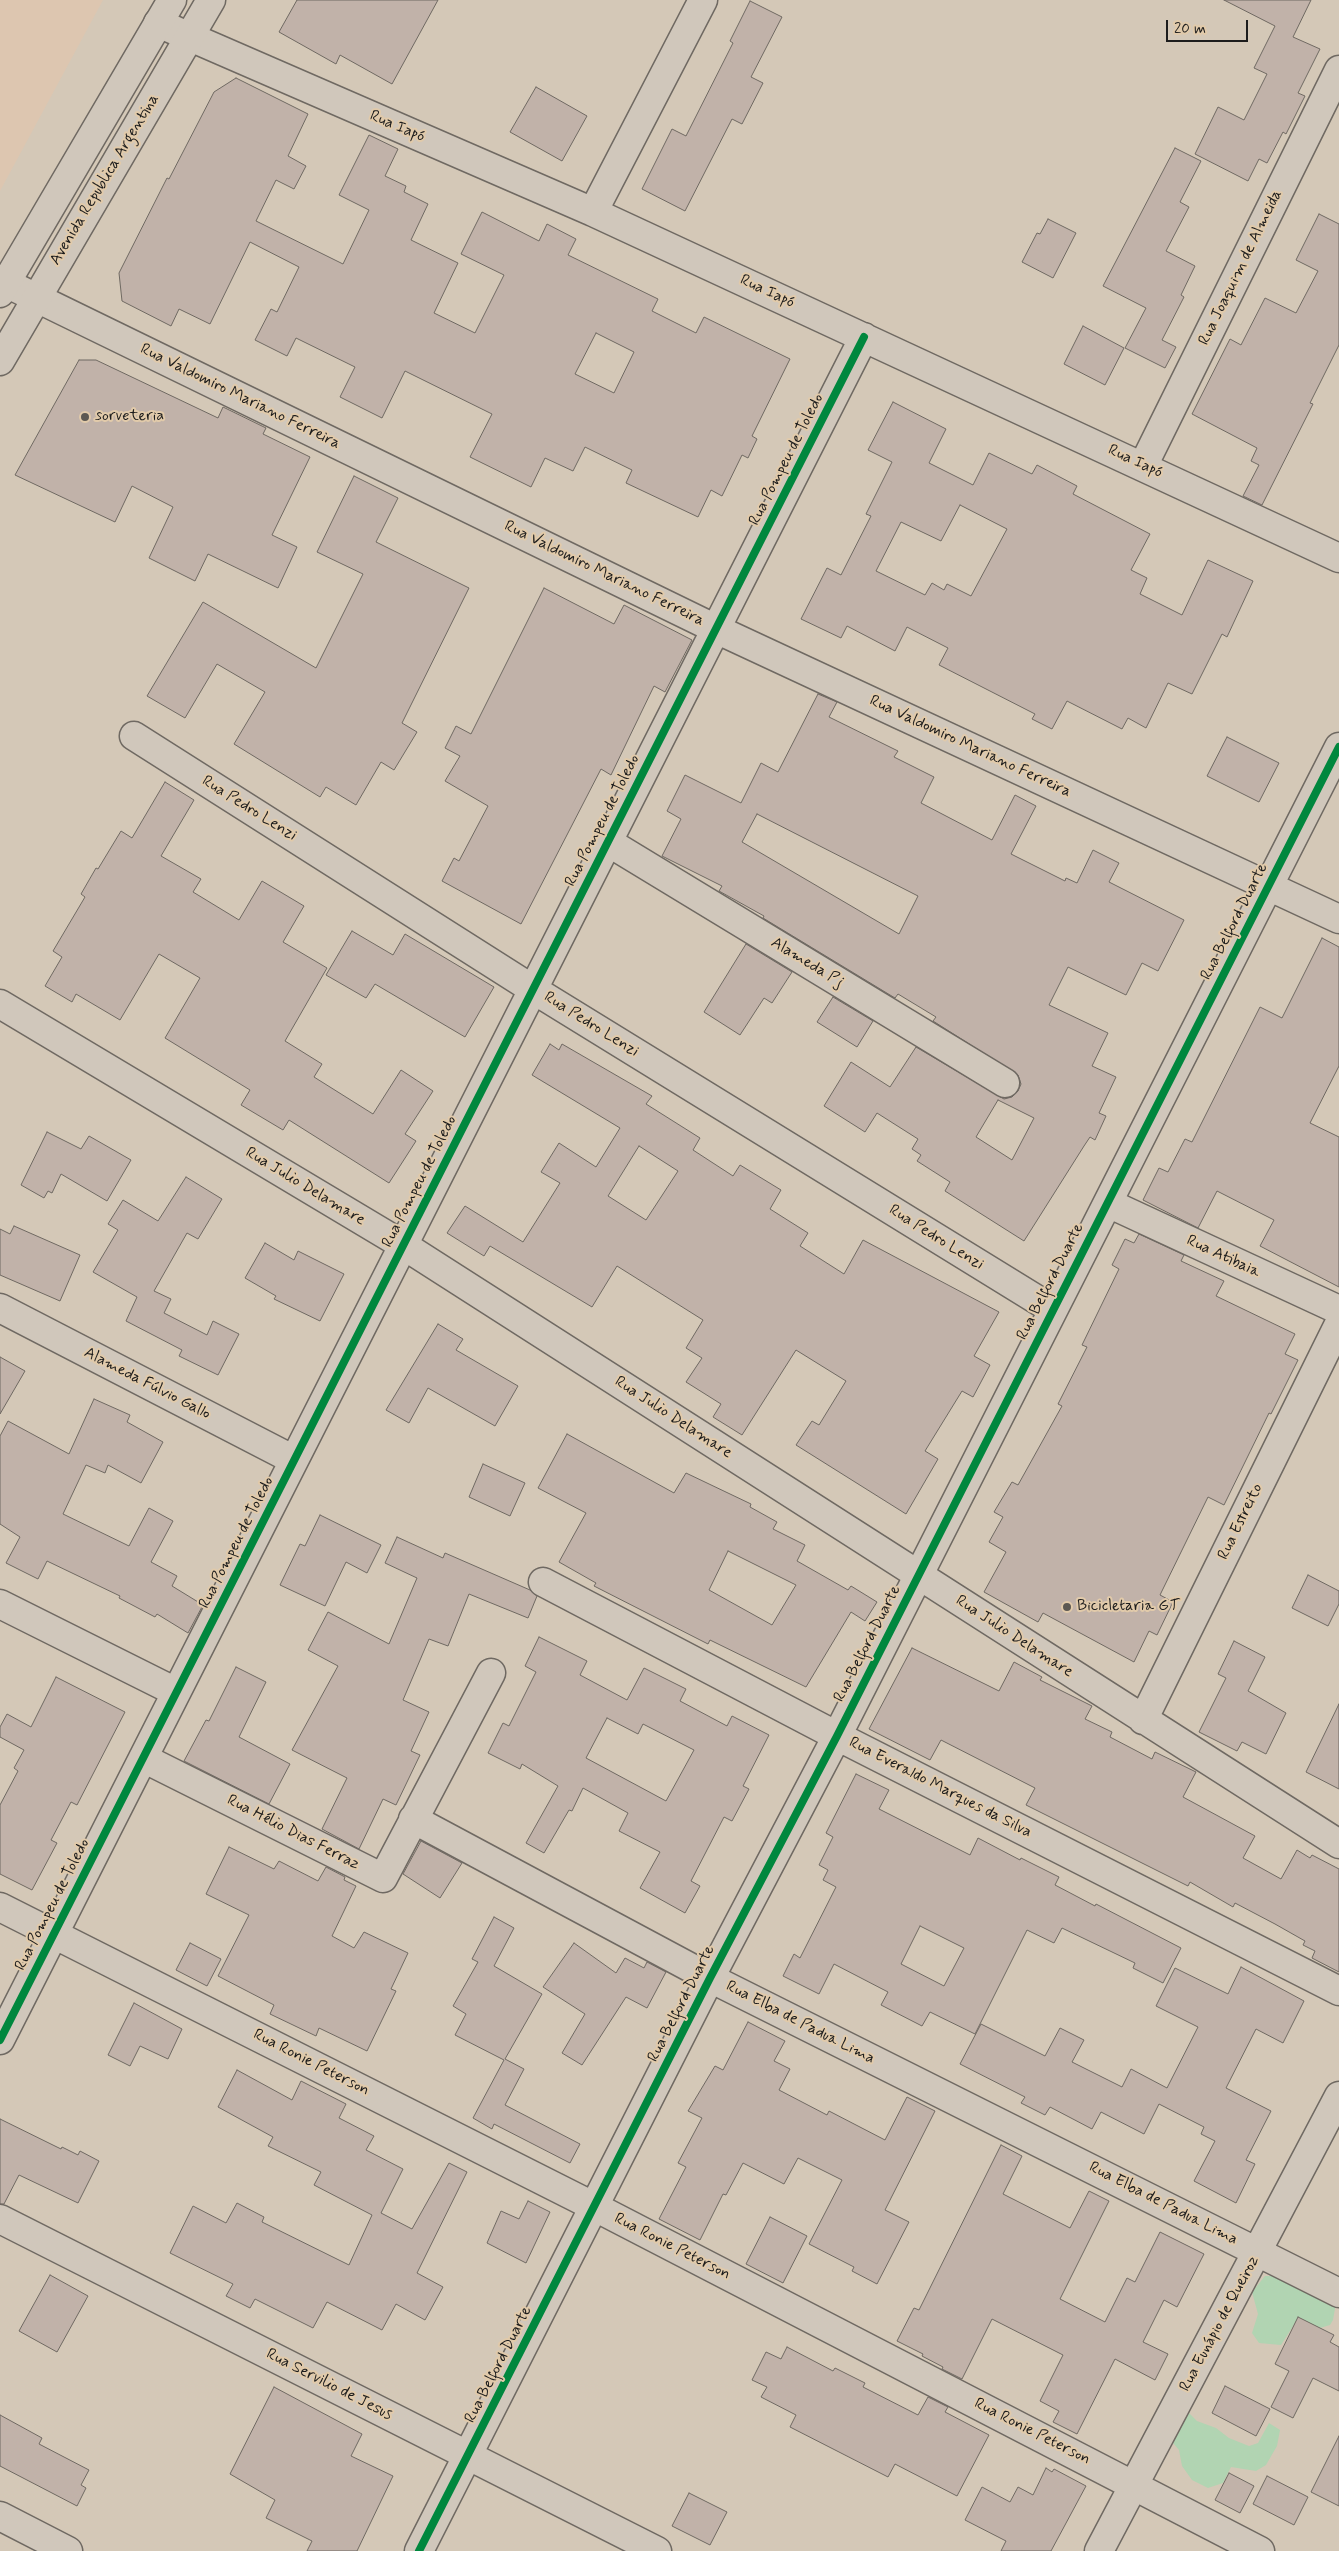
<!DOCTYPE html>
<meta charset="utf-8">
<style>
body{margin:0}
#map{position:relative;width:1339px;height:2551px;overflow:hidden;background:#d4c8b7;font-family:Mynerve,sans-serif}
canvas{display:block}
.scale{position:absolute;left:1166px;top:20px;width:82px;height:22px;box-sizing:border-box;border:2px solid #1c1c1c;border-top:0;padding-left:6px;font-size:15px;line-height:18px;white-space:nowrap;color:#1c1c1c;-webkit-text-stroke:4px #e1caaa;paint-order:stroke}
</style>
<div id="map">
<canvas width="1339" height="2551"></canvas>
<div class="scale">20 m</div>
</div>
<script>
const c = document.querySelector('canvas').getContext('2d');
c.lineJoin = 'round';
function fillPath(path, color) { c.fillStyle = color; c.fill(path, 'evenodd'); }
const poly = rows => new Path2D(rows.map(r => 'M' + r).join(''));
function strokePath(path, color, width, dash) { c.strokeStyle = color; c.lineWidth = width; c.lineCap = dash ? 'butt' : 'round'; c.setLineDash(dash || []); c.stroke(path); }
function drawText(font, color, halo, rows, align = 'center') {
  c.font = font + ' Mynerve,sans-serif'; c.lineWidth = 4; c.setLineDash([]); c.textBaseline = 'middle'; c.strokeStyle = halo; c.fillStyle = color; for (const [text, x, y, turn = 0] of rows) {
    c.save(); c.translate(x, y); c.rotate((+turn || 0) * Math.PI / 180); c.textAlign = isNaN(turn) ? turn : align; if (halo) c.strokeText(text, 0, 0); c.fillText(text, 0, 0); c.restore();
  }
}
fillPath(poly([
 [0,0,103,0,0,191]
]), '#ddc6b0');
fillPath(poly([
 [1265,2276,1280,2276,1336,2303,1333,2320,1330,2325,1320,2328,1297,2320,1281,2345,1259,2343,1252,2333,1258,2314,1252,2292],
 [1186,2410,1197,2421,1216,2428,1229,2438,1249,2446,1258,2443,1269,2423,1280,2430,1277,2446,1266,2465,1256,2471,1231,2467,1223,2483,1208,2488,1192,2480,1182,2466,1179,2450,1166,2435]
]), '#b1d4b2');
const building = poly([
 [297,0,438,0,392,84,340,55,336,64,279,32,297,0],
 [1224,0,1311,0,1293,37,1320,49,1298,93,1305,96,1286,134,1283,132,1267,163,1259,159,1248,181,1195,154,1218,107,1244,120,1267,74,1254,68,1275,26,1224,0],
 [750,1,782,17,751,77,763,83,742,124,732,119,685,211,642,189,672,129,686,136,733,43,730,41,750,1],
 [236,78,308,114,288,156,306,166,294,189,276,180,256,221,343,264,369,210,339,195,369,135,398,149,385,176,406,186,404,192,428,204,411,240,458,263,434,313,475,333,504,275,461,254,482,212,539,241,547,224,576,239,568,255,658,299,652,311,696,333,704,317,790,359,752,436,757,439,748,458,742,455,722,496,711,490,698,517,626,483,632,470,585,447,573,471,545,458,531,487,470,457,492,414,405,371,382,418,340,397,355,367,296,338,287,356,255,340,271,309,277,312,299,267,250,242,210,324,179,309,171,326,122,301,119,273,167,178,169,179,214,92,236,78],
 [596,333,634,352,614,393,575,374,596,333],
 [536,87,587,116,562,161,510,132,536,87],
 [1175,148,1201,161,1180,202,1189,207,1166,251,1195,266,1181,295,1184,297,1162,340,1176,347,1165,368,1125,348,1146,308,1103,286,1175,148],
 [1319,214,1339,224,1339,345,1310,403,1313,404,1262,505,1243,496,1259,465,1251,461,1257,448,1192,414,1230,339,1241,345,1265,298,1296,313,1318,271,1296,260,1319,214],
 [1048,219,1076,233,1053,278,1022,262,1037,233,1040,234,1048,219],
 [1083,326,1124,348,1105,385,1064,364,1083,326],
 [79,360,96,360,218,418,223,407,266,428,263,434,310,457,272,535,297,547,278,588,208,554,195,581,149,558,173,507,132,486,115,522,15,475,79,360],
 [893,402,946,429,929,463,973,485,989,453,1032,474,1037,465,1077,486,1073,494,1150,534,1131,570,1147,578,1140,594,1182,615,1208,560,1253,581,1227,637,1222,634,1192,694,1168,683,1146,728,1128,718,1122,729,1067,701,1052,729,1032,719,1035,714,939,665,948,648,907,627,895,651,847,626,841,638,801,619,827,568,841,575,871,516,866,514,892,462,868,450,893,402],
 [960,505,1007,529,971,596,947,584,944,590,932,583,925,595,876,571,901,522,941,541,960,505],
 [354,476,398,498,376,542,469,588,402,723,417,732,394,770,381,762,356,805,326,787,320,797,234,744,265,692,217,664,185,718,147,696,203,602,316,668,363,574,317,552,354,476],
 [544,588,614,624,624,605,692,640,665,692,654,686,611,775,601,769,521,924,442,881,454,858,459,861,488,806,445,781,460,756,445,748,456,726,471,734,544,588],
 [818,694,837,702,829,717,898,751,894,757,934,777,921,803,992,840,1015,795,1036,806,1011,854,1065,881,1066,878,1077,883,1093,850,1119,863,1109,882,1184,920,1158,971,1142,963,1126,995,1068,967,1049,1005,1108,1033,1092,1066,1116,1077,1099,1113,1106,1116,1095,1140,1090,1137,1084,1146,1024,1241,945,1191,950,1182,917,1161,921,1155,912,1149,918,1139,877,1113,865,1132,824,1106,851,1062,890,1087,916,1047,1004,1099,1012,1097,1018,1091,1021,1084,1018,1075,933,1021,936,1017,898,994,895,998,763,918,764,916,719,891,722,886,662,856,681,819,667,811,685,775,741,803,761,763,778,772,818,694],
 [757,814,918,896,899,934,742,842,757,814],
 [998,1100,1034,1118,1012,1160,976,1137,998,1100],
 [1227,737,1279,763,1259,802,1207,776,1227,737],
 [165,782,194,800,161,856,201,879,193,892,239,920,262,881,304,906,283,942,327,968,285,1041,322,1064,314,1077,373,1114,401,1070,433,1091,405,1134,416,1141,389,1183,289,1120,283,1130,241,1105,250,1090,165,1038,200,978,159,954,120,1020,76,994,72,1002,45,986,62,957,53,951,85,897,81,894,96,868,98,869,121,831,132,838,165,782],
 [352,931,393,955,405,934,494,987,465,1037,375,984,366,998,326,975,352,931],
 [1322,938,1339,947,1339,1066,1310,1123,1339,1137,1339,1287,1260,1246,1274,1220,1217,1191,1198,1228,1143,1200,1159,1168,1168,1172,1185,1139,1192,1142,1260,1007,1282,1018,1322,938],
 [746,944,792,972,772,1003,764,998,740,1035,704,1012,746,944],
 [833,997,873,1021,857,1047,817,1022,833,997],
 [550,1044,559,1050,562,1044,652,1096,646,1104,700,1138,693,1150,733,1176,740,1165,781,1190,770,1209,808,1233,800,1246,844,1274,863,1240,999,1312,974,1356,990,1365,973,1397,962,1391,925,1451,938,1459,906,1514,796,1445,812,1421,819,1425,846,1381,796,1350,742,1435,713,1417,721,1404,686,1382,702,1358,686,1348,703,1320,617,1266,592,1307,490,1246,484,1256,447,1233,465,1206,523,1242,560,1183,541,1172,559,1143,596,1167,620,1128,532,1075,550,1044],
 [639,1146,678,1171,646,1220,608,1196,639,1146],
 [47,1132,81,1149,89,1136,131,1160,107,1201,61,1174,52,1193,48,1191,44,1198,21,1185,47,1132],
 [186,1177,222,1199,198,1239,187,1233,154,1291,171,1299,164,1313,207,1335,213,1321,239,1334,218,1375,179,1356,182,1350,126,1321,137,1297,93,1272,118,1230,108,1224,123,1200,158,1221,186,1177],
 [14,1226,80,1255,60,1301,0,1275,0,1229,10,1234,14,1226],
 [1139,1234,1184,1255,1181,1261,1224,1281,1216,1296,1295,1334,1285,1354,1298,1360,1271,1414,1269,1413,1224,1505,1208,1497,1160,1595,1173,1602,1157,1635,1149,1631,1134,1662,1043,1613,1038,1622,984,1592,1006,1552,989,1542,1003,1517,994,1512,1012,1482,1018,1485,1062,1406,1058,1404,1087,1347,1082,1345,1119,1269,1112,1265,1125,1239,1134,1243,1139,1234],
 [265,1243,294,1260,298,1251,344,1274,320,1321,274,1299,276,1296,245,1278,265,1243],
 [438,1324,463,1339,456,1350,518,1386,495,1426,428,1388,409,1423,386,1410,438,1324],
 [0,1357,25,1371,0,1414,0,1357],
 [94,1399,130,1415,127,1422,163,1442,141,1483,108,1465,105,1473,86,1465,63,1514,129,1546,149,1508,173,1521,151,1562,177,1576,172,1586,203,1605,188,1633,157,1614,155,1617,119,1598,120,1596,47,1561,38,1579,6,1563,20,1537,0,1524,0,1436,8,1421,69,1454,94,1399],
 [567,1434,674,1493,686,1473,751,1504,750,1507,777,1522,773,1529,805,1545,797,1561,848,1590,851,1586,877,1602,865,1621,851,1612,806,1687,710,1640,708,1644,594,1586,596,1583,559,1562,586,1513,538,1488,567,1434],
 [728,1551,796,1585,772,1625,709,1590,728,1551],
 [483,1464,525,1483,510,1516,469,1497,483,1464],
 [320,1515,381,1545,367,1573,346,1562,325,1606,280,1585,300,1544,305,1546,320,1515],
 [397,1537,443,1558,445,1553,530,1590,537,1596,528,1618,469,1594,448,1646,429,1639,403,1700,429,1712,411,1751,420,1755,396,1805,383,1799,359,1849,322,1829,347,1778,292,1750,338,1666,308,1650,328,1612,389,1644,417,1578,385,1563,397,1537],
 [1308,1575,1339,1591,1339,1604,1328,1626,1292,1608,1308,1575],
 [539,1637,587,1661,580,1675,627,1700,644,1668,686,1689,680,1701,727,1726,732,1716,769,1735,743,1786,749,1789,732,1821,724,1817,691,1881,700,1886,685,1913,640,1888,660,1852,619,1831,628,1813,583,1788,572,1811,569,1810,544,1853,526,1843,558,1786,522,1764,520,1769,488,1753,503,1723,509,1726,536,1672,525,1666,539,1637],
 [607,1718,638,1734,643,1724,694,1750,666,1801,586,1758,607,1718],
 [1234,1641,1265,1657,1248,1691,1286,1713,1266,1754,1242,1742,1237,1751,1199,1732,1226,1678,1218,1674,1234,1641],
 [912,1648,999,1691,1014,1662,1042,1677,1040,1680,1092,1706,1085,1719,1112,1732,1110,1737,1152,1759,1155,1752,1196,1772,1183,1797,1255,1836,1243,1858,1281,1879,1297,1850,1310,1858,1312,1855,1339,1869,1339,1972,1312,1958,1315,1951,1303,1945,1305,1941,1275,1924,1235,1903,1233,1907,1190,1882,1188,1886,1026,1805,1035,1788,941,1740,930,1760,869,1729,912,1648],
 [236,1667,266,1682,239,1737,290,1764,269,1804,184,1761,206,1720,209,1721,236,1667],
 [56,1677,125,1712,77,1805,71,1802,51,1840,57,1843,32,1890,0,1874,0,1805,18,1771,14,1768,24,1750,0,1737,0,1727,7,1714,31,1727,56,1677],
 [1339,1704,1339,1789,1306,1772,1339,1704],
 [856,1774,889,1790,879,1809,970,1855,978,1838,1020,1860,1021,1858,1059,1877,1055,1885,1095,1906,1096,1904,1181,1948,1163,1983,1133,1968,1135,1963,1062,1928,1054,1943,1027,1930,975,2034,930,2012,922,2026,881,2005,888,1992,834,1964,819,1994,783,1976,794,1954,800,1958,836,1887,823,1880,828,1870,819,1865,833,1837,826,1833,856,1774],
 [920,1926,964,1948,944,1986,901,1964,920,1926],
 [421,1841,462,1863,440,1898,403,1874,421,1841],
 [229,1847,274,1869,279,1861,318,1881,326,1867,345,1877,344,1880,356,1886,332,1936,354,1948,364,1932,408,1953,391,1989,396,1991,367,2051,319,2028,316,2036,270,2014,274,2005,218,1976,249,1915,206,1894,229,1847],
 [494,1917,514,1928,494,1966,542,1994,505,2059,524,2069,505,2105,580,2144,570,2163,494,2124,492,2129,473,2118,504,2060,455,2035,466,2014,453,2006,478,1962,472,1959,494,1917],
 [190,1943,221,1959,207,1986,176,1970,190,1943],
 [574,1943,616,1973,625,1958,644,1968,647,1962,666,1972,647,2008,626,1997,582,2065,562,2053,585,2014,543,1987,574,1943],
 [1241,1967,1304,2001,1283,2043,1256,2029,1226,2088,1271,2111,1246,2160,1255,2164,1236,2203,1194,2181,1215,2141,1201,2134,1204,2127,1159,2104,1144,2134,1101,2112,1092,2129,1050,2107,1045,2115,1021,2103,1025,2097,960,2064,981,2024,1045,2056,1060,2028,1084,2040,1072,2062,1122,2087,1131,2069,1167,2088,1198,2027,1156,2006,1175,1968,1228,1994,1241,1967],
 [134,2003,182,2029,168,2059,140,2046,130,2066,108,2055,134,2003],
 [748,2022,785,2041,774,2061,790,2069,779,2090,827,2115,829,2111,885,2140,907,2097,935,2111,885,2210,909,2222,877,2284,852,2271,854,2267,809,2244,842,2180,798,2158,784,2184,743,2163,726,2195,723,2194,700,2240,659,2219,686,2167,678,2163,702,2118,688,2111,715,2066,723,2070,748,2022],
 [237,2070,292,2100,301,2081,346,2104,339,2118,374,2136,366,2150,403,2169,381,2213,412,2229,449,2163,467,2172,417,2273,443,2287,425,2320,396,2304,382,2330,327,2302,313,2328,255,2299,250,2308,226,2296,233,2284,170,2253,193,2206,226,2223,237,2203,264,2217,262,2222,349,2265,372,2215,314,2185,321,2172,268,2146,273,2137,218,2107,237,2070],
 [0,2119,61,2149,62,2147,78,2155,80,2151,99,2161,78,2203,19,2175,4,2204,0,2204,0,2119],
 [1001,2145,1022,2156,1003,2194,1070,2228,1089,2191,1109,2201,1060,2299,1105,2322,1127,2278,1135,2282,1160,2232,1204,2254,1177,2307,1164,2300,1143,2342,1168,2354,1155,2380,1115,2359,1077,2434,1053,2422,1059,2411,1040,2401,1063,2355,992,2319,962,2379,942,2369,943,2367,922,2356,923,2354,897,2341,914,2308,919,2310,1001,2145],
 [528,2201,550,2212,526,2263,487,2243,501,2211,519,2219,528,2201],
 [770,2217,807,2236,783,2283,746,2264,770,2217],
 [50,2275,88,2296,57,2352,19,2331,50,2275],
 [1298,2317,1334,2335,1330,2342,1339,2347,1339,2391,1313,2378,1293,2418,1271,2407,1289,2371,1275,2364,1298,2317],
 [787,2347,833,2371,835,2368,865,2383,863,2387,918,2415,928,2397,948,2407,945,2412,989,2435,957,2496,895,2464,888,2477,790,2427,796,2415,761,2397,767,2387,752,2380,766,2352,781,2359,787,2347],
 [1225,2386,1270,2409,1256,2436,1212,2413,1225,2386],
 [274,2387,362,2434,351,2456,393,2476,357,2551,307,2551,312,2541,266,2518,275,2500,230,2474,274,2387],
 [0,2415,42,2438,39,2444,89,2470,81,2485,86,2488,77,2506,0,2466,0,2415],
 [1339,2436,1339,2506,1311,2492,1339,2436],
 [1046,2468,1052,2472,1054,2469,1086,2486,1051,2551,1001,2551,1006,2541,965,2520,982,2487,1010,2502,1018,2487,1033,2495,1046,2468],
 [1229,2473,1254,2486,1240,2513,1215,2500,1229,2473],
 [1267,2476,1308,2497,1294,2525,1253,2504,1267,2476],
 [689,2493,727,2512,710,2545,672,2526,689,2493]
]);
fillPath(building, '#c1b2a9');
strokePath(building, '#6f6962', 1);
const street = poly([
 [158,23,593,212,1339,558],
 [593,212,703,0],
 [6,283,716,629,1339,919],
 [1143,466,1339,70],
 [134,736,534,990,1052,1309],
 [608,842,1005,1083],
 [0,1004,403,1245,1339,1844],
 [1108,1203,1339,1310],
 [0,1308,294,1460],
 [543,1582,837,1736,1339,1991],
 [0,1604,176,1692],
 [1143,1720,1339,1324],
 [143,1758,383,1878,491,1673],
 [413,1819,710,1978,1339,2293],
 [0,1907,595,2207,1260,2551],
 [0,2040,864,337],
 [0,2219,657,2551],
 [0,2516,68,2551],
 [419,2551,710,1978,837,1736,1339,747],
 [1099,2551,1339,2096]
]);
const secondary = poly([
 [0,293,172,0],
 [0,361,211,0]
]);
strokePath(street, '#6f6962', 31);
strokePath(secondary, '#6f6962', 31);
strokePath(street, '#d0c7bb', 28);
strokePath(secondary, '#d0c7bb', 28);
strokePath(poly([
 [0,2040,864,337],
 [419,2551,710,1978,837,1736,1339,747]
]), '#00873e', 8);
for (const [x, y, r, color] of [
 [85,417,5,"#5c5852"],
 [1067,1607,5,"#5c5852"]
]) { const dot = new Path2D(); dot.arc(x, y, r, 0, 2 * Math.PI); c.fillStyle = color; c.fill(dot); strokePath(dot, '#e1caaa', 2); }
drawText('16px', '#1c1c1c', '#e1caaa', [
 ["Rua Iapó",397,127,23],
 ["Avenida Republica Argentina",105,180,-59],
 ["Rua Joaquim de Almeida",1241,268,-64],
 ["Rua Iapó",767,292,25],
 ["Rua Valdomiro Mariano Ferreira",240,397,26],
 ["Rua Pompeu de Toledo",787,460,-63],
 ["Rua Iapó",1135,462,25],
 ["Rua Valdomiro Mariano Ferreira",604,574,26],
 ["Rua Valdomiro Mariano Ferreira",970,747,25],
 ["Rua Pedro Lenzi",249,809,32],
 ["Rua Pompeu de Toledo",603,821,-63],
 ["Rua Belford Duarte",1235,922,-63],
 ["Alameda Pj",807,963,31],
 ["Rua Pedro Lenzi",591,1025,32],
 ["Rua Pompeu de Toledo",420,1182,-63],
 ["Rua Julio Delamare",305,1187,31],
 ["Rua Pedro Lenzi",936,1238,32],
 ["Rua Atibaia",1223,1257,25],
 ["Rua Belford Duarte",1051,1282,-63],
 ["Alameda Fúlvio Gallo",147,1384,27],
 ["Rua Julio Delamare",673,1418,33],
 ["Rua Estreito",1241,1522,-64],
 ["Rua Pompeu de Toledo",237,1543,-63],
 ["Rua Julio Delamare",1014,1637,33],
 ["Rua Belford Duarte",868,1644,-63],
 ["Rua Everaldo Marques da Silva",940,1788,27],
 ["Rua Hélio Dias Ferraz",293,1833,27],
 ["Rua Pompeu de Toledo",53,1905,-63],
 ["Rua Belford Duarte",682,2004,-63],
 ["Rua Elba de Padua Lima",800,2023,27],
 ["Rua Ronie Peterson",311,2063,27],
 ["Rua Elba de Padua Lima",1163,2204,27],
 ["Rua Ronie Peterson",672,2247,27],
 ["Rua Eunápio de Queiroz",1220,2324,-62],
 ["Rua Belford Duarte",499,2365,-63],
 ["Rua Servilio de Jesus",329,2385,27],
 ["Rua Ronie Peterson",1032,2432,27]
]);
drawText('16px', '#1c1c1c', '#e1caaa', [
 ["sorveteria",95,417],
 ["Bicicletaria GT",1077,1607]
], 'left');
</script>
